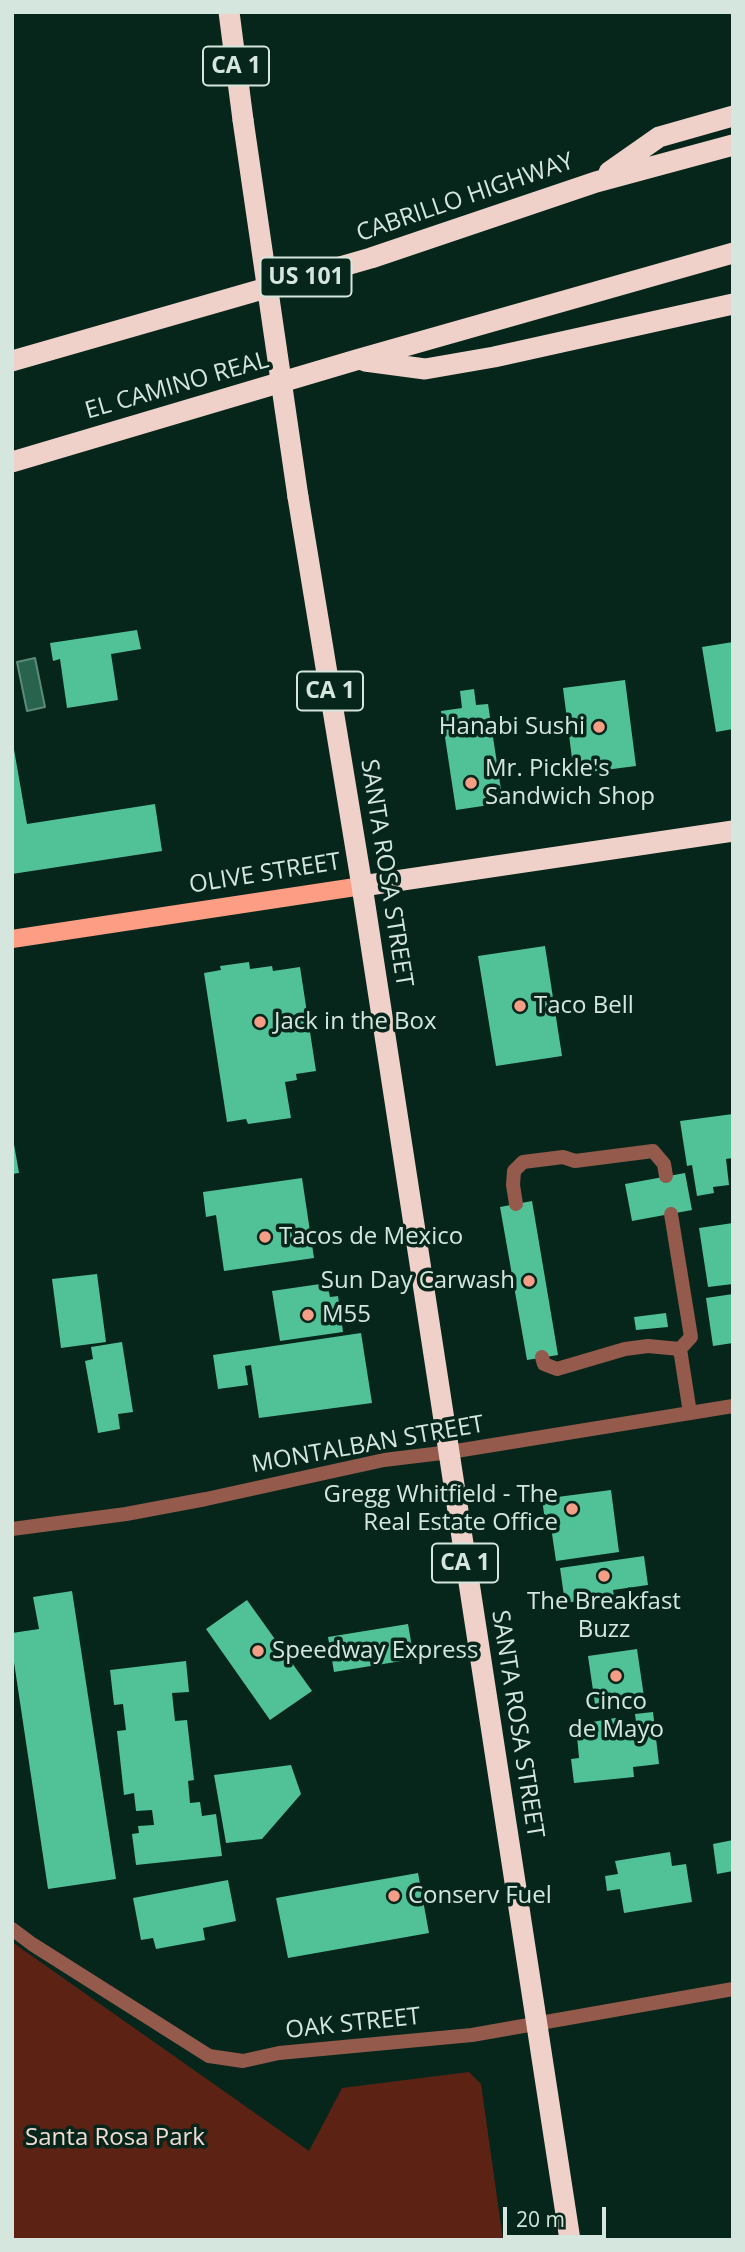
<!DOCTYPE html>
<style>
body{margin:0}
#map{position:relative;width:745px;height:2252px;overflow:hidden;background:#06261b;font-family:"Open Sans",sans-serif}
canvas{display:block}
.frame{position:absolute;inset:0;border:14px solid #d5e6de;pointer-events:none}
.scale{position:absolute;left:503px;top:2207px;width:103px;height:32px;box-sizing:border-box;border:4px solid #d5e6de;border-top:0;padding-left:9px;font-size:21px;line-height:24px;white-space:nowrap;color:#d5e6de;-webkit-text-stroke:5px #06261b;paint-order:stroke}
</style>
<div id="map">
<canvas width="745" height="2252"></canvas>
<div class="frame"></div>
<div class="scale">20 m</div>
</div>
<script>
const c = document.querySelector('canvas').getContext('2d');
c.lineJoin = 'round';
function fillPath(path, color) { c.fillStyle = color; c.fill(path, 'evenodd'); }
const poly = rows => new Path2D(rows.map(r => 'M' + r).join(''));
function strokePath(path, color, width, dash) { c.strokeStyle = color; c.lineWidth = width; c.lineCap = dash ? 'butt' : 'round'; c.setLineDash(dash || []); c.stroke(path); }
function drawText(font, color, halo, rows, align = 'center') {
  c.font = font + ' "Open Sans",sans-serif'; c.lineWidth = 7; c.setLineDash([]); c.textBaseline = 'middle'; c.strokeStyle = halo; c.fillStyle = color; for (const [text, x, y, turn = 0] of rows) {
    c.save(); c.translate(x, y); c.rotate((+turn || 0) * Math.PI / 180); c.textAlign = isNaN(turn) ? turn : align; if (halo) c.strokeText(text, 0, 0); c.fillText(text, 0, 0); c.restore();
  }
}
fillPath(poly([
 [12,1942,309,2151,342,2088,469,2072,481,2084,503,2240,12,2240]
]), '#5c2315');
const water = poly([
 [35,658,45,707,27,711,17,662,35,658]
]);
fillPath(water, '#28634e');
strokePath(water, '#5c8a79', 2);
fillPath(poly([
 [137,630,141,649,111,654,118,700,67,708,60,659,53,661,50,643],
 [733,642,733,729,716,732,702,647],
 [625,680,636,766,574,774,563,688],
 [474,689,476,705,488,704,503,803,456,810,441,711,462,708,460,691],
 [12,738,27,824,155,804,162,851,12,874],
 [545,946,562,1056,496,1066,478,956],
 [249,962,250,969,272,966,273,971,300,967,316,1071,296,1074,297,1080,285,1082,291,1118,248,1124,246,1119,227,1122,204,973,221,970,220,966],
 [733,1114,733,1158,726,1159,729,1185,713,1187,714,1193,697,1196,692,1165,687,1166,680,1121],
 [12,1133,19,1173,12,1174],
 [685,1173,692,1210,632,1221,625,1184],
 [302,1178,314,1258,224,1271,216,1215,206,1217,203,1192],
 [532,1201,558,1355,527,1360,500,1207],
 [733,1223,733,1284,708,1287,699,1228],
 [97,1274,106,1342,61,1348,52,1279],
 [327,1283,330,1297,338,1296,343,1332,280,1341,272,1291],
 [733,1294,733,1343,713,1346,706,1298],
 [666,1313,668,1327,636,1330,634,1317],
 [361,1333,372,1403,259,1418,251,1365,245,1366,248,1385,218,1389,213,1355],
 [122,1342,133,1412,118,1414,120,1429,98,1433,85,1361,93,1359,91,1347],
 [611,1490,619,1552,556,1561,551,1527,546,1528,542,1499],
 [644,1556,648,1585,613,1590,614,1596,565,1603,560,1568],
 [72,1591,116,1879,48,1889,12,1649,12,1633,39,1629,33,1597],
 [247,1600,312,1691,270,1720,206,1629],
 [408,1624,414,1659,334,1672,328,1637],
 [637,1649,644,1697,595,1704,588,1656],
 [186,1661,189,1692,172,1693,175,1721,187,1720,194,1780,188,1781,190,1803,200,1802,202,1816,216,1814,222,1856,136,1865,132,1834,139,1833,138,1826,154,1825,152,1810,136,1811,134,1793,124,1795,117,1731,126,1730,123,1704,114,1705,110,1670],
 [653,1712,659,1764,633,1767,634,1777,574,1783,571,1759,579,1758,577,1736,570,1737,569,1726,621,1717,622,1723,636,1722,635,1714],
 [291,1765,301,1794,262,1839,226,1843,214,1775],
 [733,1840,733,1871,717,1874,713,1844],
 [670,1852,672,1866,686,1864,692,1902,624,1913,620,1889,607,1891,605,1876,618,1874,615,1861],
 [418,1873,429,1933,288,1958,276,1898],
 [228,1880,236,1921,203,1928,205,1940,156,1949,153,1938,141,1940,133,1898]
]), '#51c198');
strokePath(poly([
 [516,1204,513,1185,514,1171,523,1162,563,1157,575,1161,653,1151,664,1164,666,1176],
 [680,1349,690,1413],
 [542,1357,544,1364,557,1369,625,1349,648,1346,680,1349,691,1337,671,1214]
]), '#945a4c', 14);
strokePath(poly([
 [12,1529,126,1514,206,1499,384,1460,450,1452,733,1406],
 [12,1929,32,1944,209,2056,243,2061,279,2053,472,2035,733,1989]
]), '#945a4c', 14);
strokePath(poly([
 [12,939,362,886]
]), '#fd9d84', 18);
strokePath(poly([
 [229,12,243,120],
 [609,172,659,137,733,116],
 [12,361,371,258,596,182,733,145],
 [365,361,425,369,494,357,733,304],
 [12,462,356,360,733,253],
 [298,497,362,886,570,2240],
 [362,886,733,831]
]), '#f0d1c9', 21);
strokePath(poly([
 [243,120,298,497]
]), '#f0d1c9', 21);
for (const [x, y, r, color] of [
 [599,727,7,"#f49e88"],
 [471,783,7,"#f49e88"],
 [520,1006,7,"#f49e88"],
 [260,1022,7,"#f49e88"],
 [265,1237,7,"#f49e88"],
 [529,1281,7,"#f49e88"],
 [308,1315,7,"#f49e88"],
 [572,1509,7,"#f49e88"],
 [604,1576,7,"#f49e88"],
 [258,1651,7,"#f49e88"],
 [616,1676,7,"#f49e88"],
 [394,1896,7,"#f49e88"]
]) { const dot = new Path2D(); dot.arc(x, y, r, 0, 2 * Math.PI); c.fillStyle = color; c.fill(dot); strokePath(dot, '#06261b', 2.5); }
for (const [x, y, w] of [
 [236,66,66],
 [306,277,91],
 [330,691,66],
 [465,1563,66]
]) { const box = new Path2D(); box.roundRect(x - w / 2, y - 19.5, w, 39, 5); c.fillStyle = '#06261b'; c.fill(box); strokePath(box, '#d5e6de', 2); }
drawText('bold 23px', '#d5e6de', null, [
 ["CA 1",236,66],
 ["US 101",306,277],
 ["CA 1",330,691],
 ["CA 1",465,1563]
]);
drawText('24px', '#d5e6de', '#06261b', [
 ["CABRILLO HIGHWAY",465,198,-19],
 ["EL CAMINO REAL",177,386,-16],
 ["SANTA ROSA STREET",386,873,81],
 ["OLIVE STREET",265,874,-9],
 ["MONTALBAN STREET",368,1445,-10],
 ["SANTA ROSA STREET",517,1724,81],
 ["OAK STREET",353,2024,-6]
]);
drawText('24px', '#d5e6de', '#06261b', [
 ["Hanabi Sushi",585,727,"right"],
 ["Mr. Pickle's",485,769],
 ["Sandwich Shop",485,797],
 ["Taco Bell",534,1006],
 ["Jack in the Box",274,1022],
 ["Tacos de Mexico",279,1237],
 ["Sun Day Carwash",515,1281,"right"],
 ["M55",322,1315],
 ["Gregg Whitfield - The",558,1495,"right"],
 ["Real Estate Office",558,1523,"right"],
 ["The Breakfast",604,1602,"center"],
 ["Buzz",604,1630,"center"],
 ["Speedway Express",272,1651],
 ["Cinco",616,1702,"center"],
 ["de Mayo",616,1730,"center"],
 ["Conserv Fuel",408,1896]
], 'left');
drawText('24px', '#f3dad3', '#06261b', [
 ["Santa Rosa Park",115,2138]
]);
</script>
